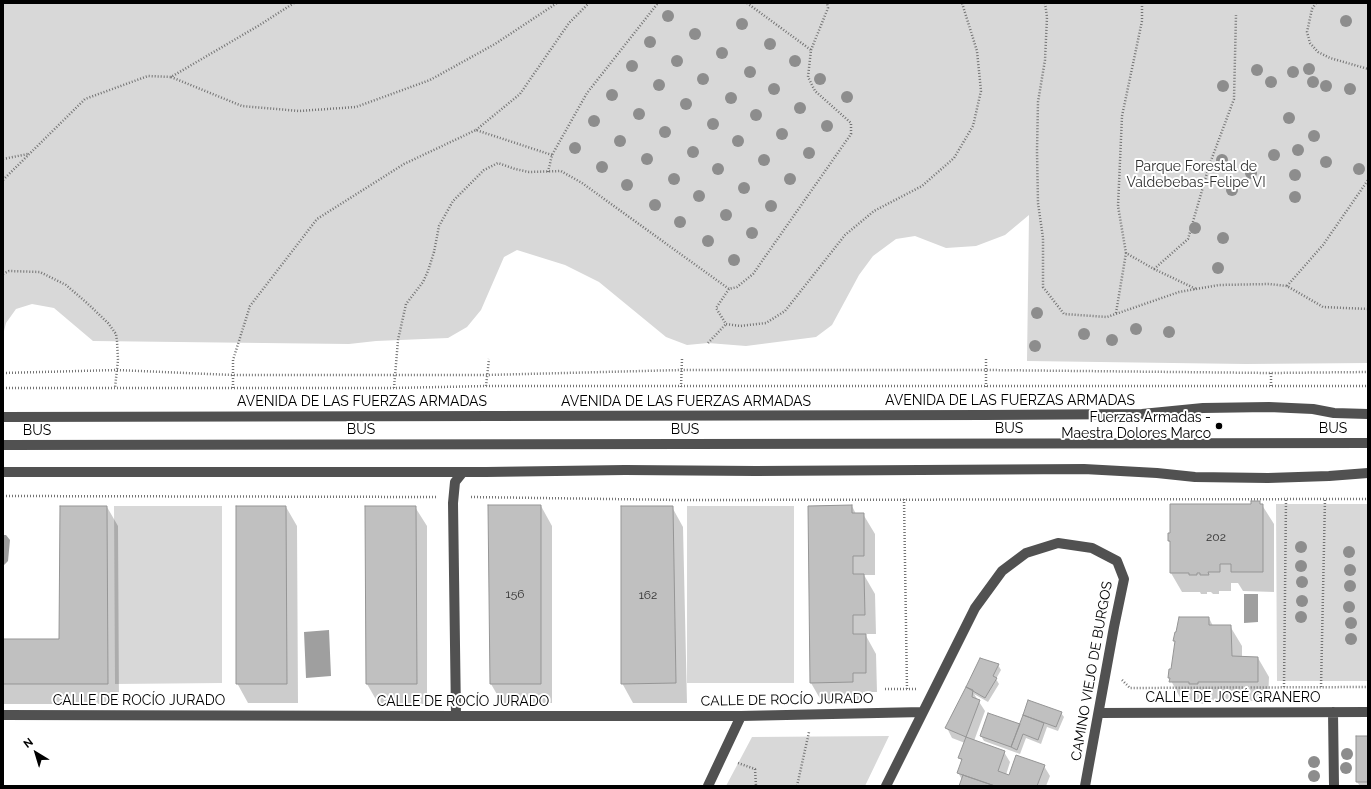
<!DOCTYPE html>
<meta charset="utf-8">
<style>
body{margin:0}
#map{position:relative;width:1371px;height:789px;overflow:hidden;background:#fff;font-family:Raleway,sans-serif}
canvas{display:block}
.frame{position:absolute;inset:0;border:4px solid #000;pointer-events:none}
.north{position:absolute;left:16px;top:733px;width:40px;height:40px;-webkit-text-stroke:3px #fff;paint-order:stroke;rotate:322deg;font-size:11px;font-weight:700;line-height:16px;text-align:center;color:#000}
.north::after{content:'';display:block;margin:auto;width:14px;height:18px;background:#000;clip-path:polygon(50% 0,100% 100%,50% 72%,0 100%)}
</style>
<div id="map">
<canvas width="1371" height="789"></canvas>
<div class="frame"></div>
<div class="north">N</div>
</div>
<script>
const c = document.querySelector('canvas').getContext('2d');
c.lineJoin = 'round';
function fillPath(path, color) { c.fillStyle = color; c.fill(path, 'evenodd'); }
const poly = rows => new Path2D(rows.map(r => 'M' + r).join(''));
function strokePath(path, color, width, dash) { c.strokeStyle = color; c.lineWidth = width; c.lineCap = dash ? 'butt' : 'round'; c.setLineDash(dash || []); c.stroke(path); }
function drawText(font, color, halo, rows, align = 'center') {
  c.font = font + ' Raleway,sans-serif'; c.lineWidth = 4; c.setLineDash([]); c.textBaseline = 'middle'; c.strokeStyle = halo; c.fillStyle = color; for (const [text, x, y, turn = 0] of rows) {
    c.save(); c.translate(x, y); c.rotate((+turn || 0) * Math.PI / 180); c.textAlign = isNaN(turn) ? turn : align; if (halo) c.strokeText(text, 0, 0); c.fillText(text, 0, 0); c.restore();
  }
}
fillPath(poly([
 [3,3,1368,3,1368,363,1246,364,1027,361,1029,215,1005,235,976,246,946,248,915,236,896,239,873,256,859,275,832,325,816,337,746,346,708,343,687,345,666,337,599,282,565,265,517,250,504,257,481,310,467,327,448,338,376,341,349,344,93,341,54,308,32,304,16,309,6,323,3,335],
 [1276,504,1368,504,1368,681,1277,681],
 [114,506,222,506,222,683,115,684],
 [687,506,794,506,794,683,687,683],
 [889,736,865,786,726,786,752,737]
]), '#d8d8d8');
fillPath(poly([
 [3,535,6,535,10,540,8,561,3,566],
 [1244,594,1258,594,1258,622,1244,623],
 [329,630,331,676,306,678,304,632]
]), '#9f9f9f');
fillPath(poly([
 [1259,502,1261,505,1262,505,1274,524,1274,592,1243,591,1238,583,1231,583,1231,591,1219,591,1219,594,1213,594,1211,592,1207,592,1207,594,1201,594,1200,592,1182,592,1171,573,1171,544,1169,541],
 [541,506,552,526,552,703,502,703,491,684],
 [852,506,856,514,863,514,875,534,875,575,864,575,875,594,876,634,865,634,876,654,877,692,863,692,864,701,822,702,811,683],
 [107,507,118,526,119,704,3,704,3,640,60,640],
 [286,507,297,526,298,703,248,703,237,683],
 [415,507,427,526,427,704,378,703,367,684],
 [672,507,683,527,687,703,633,703,622,683],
 [1209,618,1213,626,1230,626,1242,646,1242,657,1258,658,1269,677,1268,701,1208,701,1209,703,1202,704,1200,701,1182,701,1169,677,1172,670,1176,643,1175,640],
 [998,665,1001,670,996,679,999,684,988,702,974,694,985,711,974,741,1004,752,1010,762,1006,775,1010,776,1044,766,1050,776,1046,786,960,786,962,780,958,772,962,762,959,757,965,743,952,738,947,728,966,688],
 [1029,701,1061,713,1064,717,1058,731,1047,727,1041,744,1026,738,1020,754,984,741,981,736,1020,725],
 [1357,737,1368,737,1368,786,1360,786,1357,782]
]), '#0003');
const building = poly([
 [1251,501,1260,501,1260,504,1263,504,1263,572,1231,572,1231,564,1220,564,1220,572,1208,572,1209,575,1200,575,1200,573,1197,573,1197,575,1189,575,1189,573,1170,573,1170,541,1168,541,1168,533,1170,533,1170,504,1251,504,1251,501],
 [488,505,541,505,541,684,490,684,488,505],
 [852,505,852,513,864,513,864,556,853,556,853,574,864,574,865,615,853,615,853,634,866,634,866,673,853,673,853,682,810,683,808,506,852,505],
 [60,506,107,506,108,684,3,684,3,639,59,639,60,506],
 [236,506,286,506,287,684,236,684,236,506],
 [365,506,416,506,417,684,366,684,365,506],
 [621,506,673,506,676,683,621,684,621,506],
 [1179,617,1209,617,1209,625,1231,625,1232,656,1258,657,1258,682,1198,682,1198,684,1189,684,1189,682,1169,682,1170,678,1168,678,1169,669,1171,669,1175,641,1173,641,1175,632,1176,632,1179,617],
 [980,658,999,664,993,676,997,678,985,698,966,687,980,658],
 [966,687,973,690,972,697,980,700,966,737,945,728,966,687],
 [1028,700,1062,712,1056,727,1023,715,1028,700],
 [988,713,1020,724,1011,747,980,736,988,713],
 [1023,715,1044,723,1038,740,1023,734,1017,750,1011,747,1023,715],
 [1356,736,1368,736,1368,782,1356,782,1356,736],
 [966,737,1005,751,998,771,1009,775,1016,755,1045,765,1037,786,995,786,957,773,962,759,958,758,966,737],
 [963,775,995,786,959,786,963,775]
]);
fillPath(building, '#c0c0c0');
strokePath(building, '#959595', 1);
strokePath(poly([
 [747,3,811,50],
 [1045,3,1047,17,1045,60,1038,102,1037,151,1038,203,1043,238,1043,287,1064,314,1107,317,1179,292,1219,285,1269,284,1287,286,1323,307,1368,309],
 [1142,3,1142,21,1122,116,1118,206,1126,253,1154,269,1196,289],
 [1316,3,1312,9,1307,32,1310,43,1318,52,1330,58,1368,69],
 [171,77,242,106,299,111,356,107,430,80,495,44,557,3],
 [476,130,520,94,569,23,589,3],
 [3,159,28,154],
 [548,172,552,155,587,93,658,3],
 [3,180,85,99,148,76,171,77,258,26,294,3],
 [1154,269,1188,239,1209,166,1234,99,1236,15],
 [3,274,9,271,40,272,66,285,87,303,108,323,116,334,117,341,118,360,115,388],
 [1287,286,1323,245,1368,180],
 [729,289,716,308,726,324,740,326,766,323,785,311,845,235,874,211,922,186,954,158,973,126,981,91,977,51,962,3],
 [1116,313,1126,253],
 [708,343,726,324],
 [3,373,117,370,232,375,487,375,681,370,986,370,1271,373,1368,372],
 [486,386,489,359],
 [1271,386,1271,373],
 [681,387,682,359],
 [986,387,986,359],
 [3,388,394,388,486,386,1368,386],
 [233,388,233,360,250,306,317,219,404,164,476,130,552,155],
 [394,388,398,340,406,304,423,282,428,271,434,252,439,226,453,201,484,170,498,163,515,169,529,172,561,171,582,183,729,289,737,287,753,274,851,134,851,123,815,91,808,77,811,50,828,8,827,3],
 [3,496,436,497],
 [471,497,678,500,1368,499],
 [904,499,907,689],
 [1122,680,1130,688,1368,687],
 [1284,687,1286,499],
 [1321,687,1325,499],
 [885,689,916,689],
 [738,763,755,769,756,786],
 [797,786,809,732]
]), '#737373', 2.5, [1, 2]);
strokePath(poly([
 [3,417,985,415,1142,414,1203,408,1269,407,1313,409,1334,413,1368,414],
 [3,445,1368,443],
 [3,472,486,472,625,470,756,471,1084,469,1157,473,1195,477,1268,478,1329,476,1368,473],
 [1333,712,1334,786],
 [1099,713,1368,712],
 [3,715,456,716,741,716,923,712],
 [456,716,453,503,455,482,463,472],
 [708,786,741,716],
 [886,786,975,608,1002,571,1026,553,1058,543,1092,548,1117,561,1124,579,1114,627,1085,786]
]), '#515151', 10);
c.fillStyle = '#8d8d8d';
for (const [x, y] of [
 [668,16],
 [1346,21],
 [742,24],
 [695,34],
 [650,42],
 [770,44],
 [722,53],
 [677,61],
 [795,61],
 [632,66],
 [1309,69],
 [1257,70],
 [750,72],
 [1293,72],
 [703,79],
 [820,79],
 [1271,82],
 [1313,82],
 [659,85],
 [1223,86],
 [1326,86],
 [774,89],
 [1350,89],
 [612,95],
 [847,97],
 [731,98],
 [686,104],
 [800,108],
 [639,114],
 [756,115],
 [1289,118],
 [594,121],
 [713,124],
 [827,126],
 [665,132],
 [782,134],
 [1314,136],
 [620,141],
 [738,141],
 [575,148],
 [1298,150],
 [693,152],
 [809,153],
 [1274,155],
 [647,159],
 [764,160],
 [1222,160],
 [1326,162],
 [602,167],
 [718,169],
 [1359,169],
 [1251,173],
 [1295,175],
 [674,179],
 [790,179],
 [627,185],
 [744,188],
 [1232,190],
 [699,196],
 [1295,197],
 [655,205],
 [771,206],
 [726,215],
 [680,222],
 [1195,228],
 [752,233],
 [1223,238],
 [708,241],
 [734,260],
 [1218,268],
 [1037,313],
 [1136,329],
 [1169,332],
 [1084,334],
 [1112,340],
 [1035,346],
 [1301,547],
 [1349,552],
 [1301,566],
 [1350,570],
 [1302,582],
 [1350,586],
 [1302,601],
 [1349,607],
 [1301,617],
 [1351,623],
 [1351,639],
 [1347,754],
 [1314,762],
 [1346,768],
 [1314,776]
]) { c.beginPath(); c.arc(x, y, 6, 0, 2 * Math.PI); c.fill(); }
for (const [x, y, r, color] of [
 [1219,426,4,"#000"]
]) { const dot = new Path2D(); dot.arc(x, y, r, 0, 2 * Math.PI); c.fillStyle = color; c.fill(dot); strokePath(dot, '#fff', 1.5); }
drawText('12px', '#303030', null, [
 ["202",1216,537],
 ["156",515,594],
 ["162",648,595]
]);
drawText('14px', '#2f2f2f', '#fff', [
 ["Parque Forestal de",1196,167],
 ["Valdebebas-Felipe VI",1196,183]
]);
drawText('14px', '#000', '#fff', [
 ["AVENIDA DE LAS FUERZAS ARMADAS",1010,401],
 ["AVENIDA DE LAS FUERZAS ARMADAS",362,402],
 ["AVENIDA DE LAS FUERZAS ARMADAS",686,402],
 ["BUS",1009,429],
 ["BUS",1333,429],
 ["BUS",361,430],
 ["BUS",685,430],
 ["BUS",37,431],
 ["CAMINO VIEJO DE BURGOS",1092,671,-80],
 ["CALLE DE JOSÉ GRANERO",1233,698],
 ["CALLE DE ROCÍO JURADO",787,700,-1],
 ["CALLE DE ROCÍO JURADO",139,701],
 ["CALLE DE ROCÍO JURADO",463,702]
]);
drawText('14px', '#000', '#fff', [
 ["Fuerzas Armadas -",1211,418],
 ["Maestra Dolores Marco",1211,434]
], 'right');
</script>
